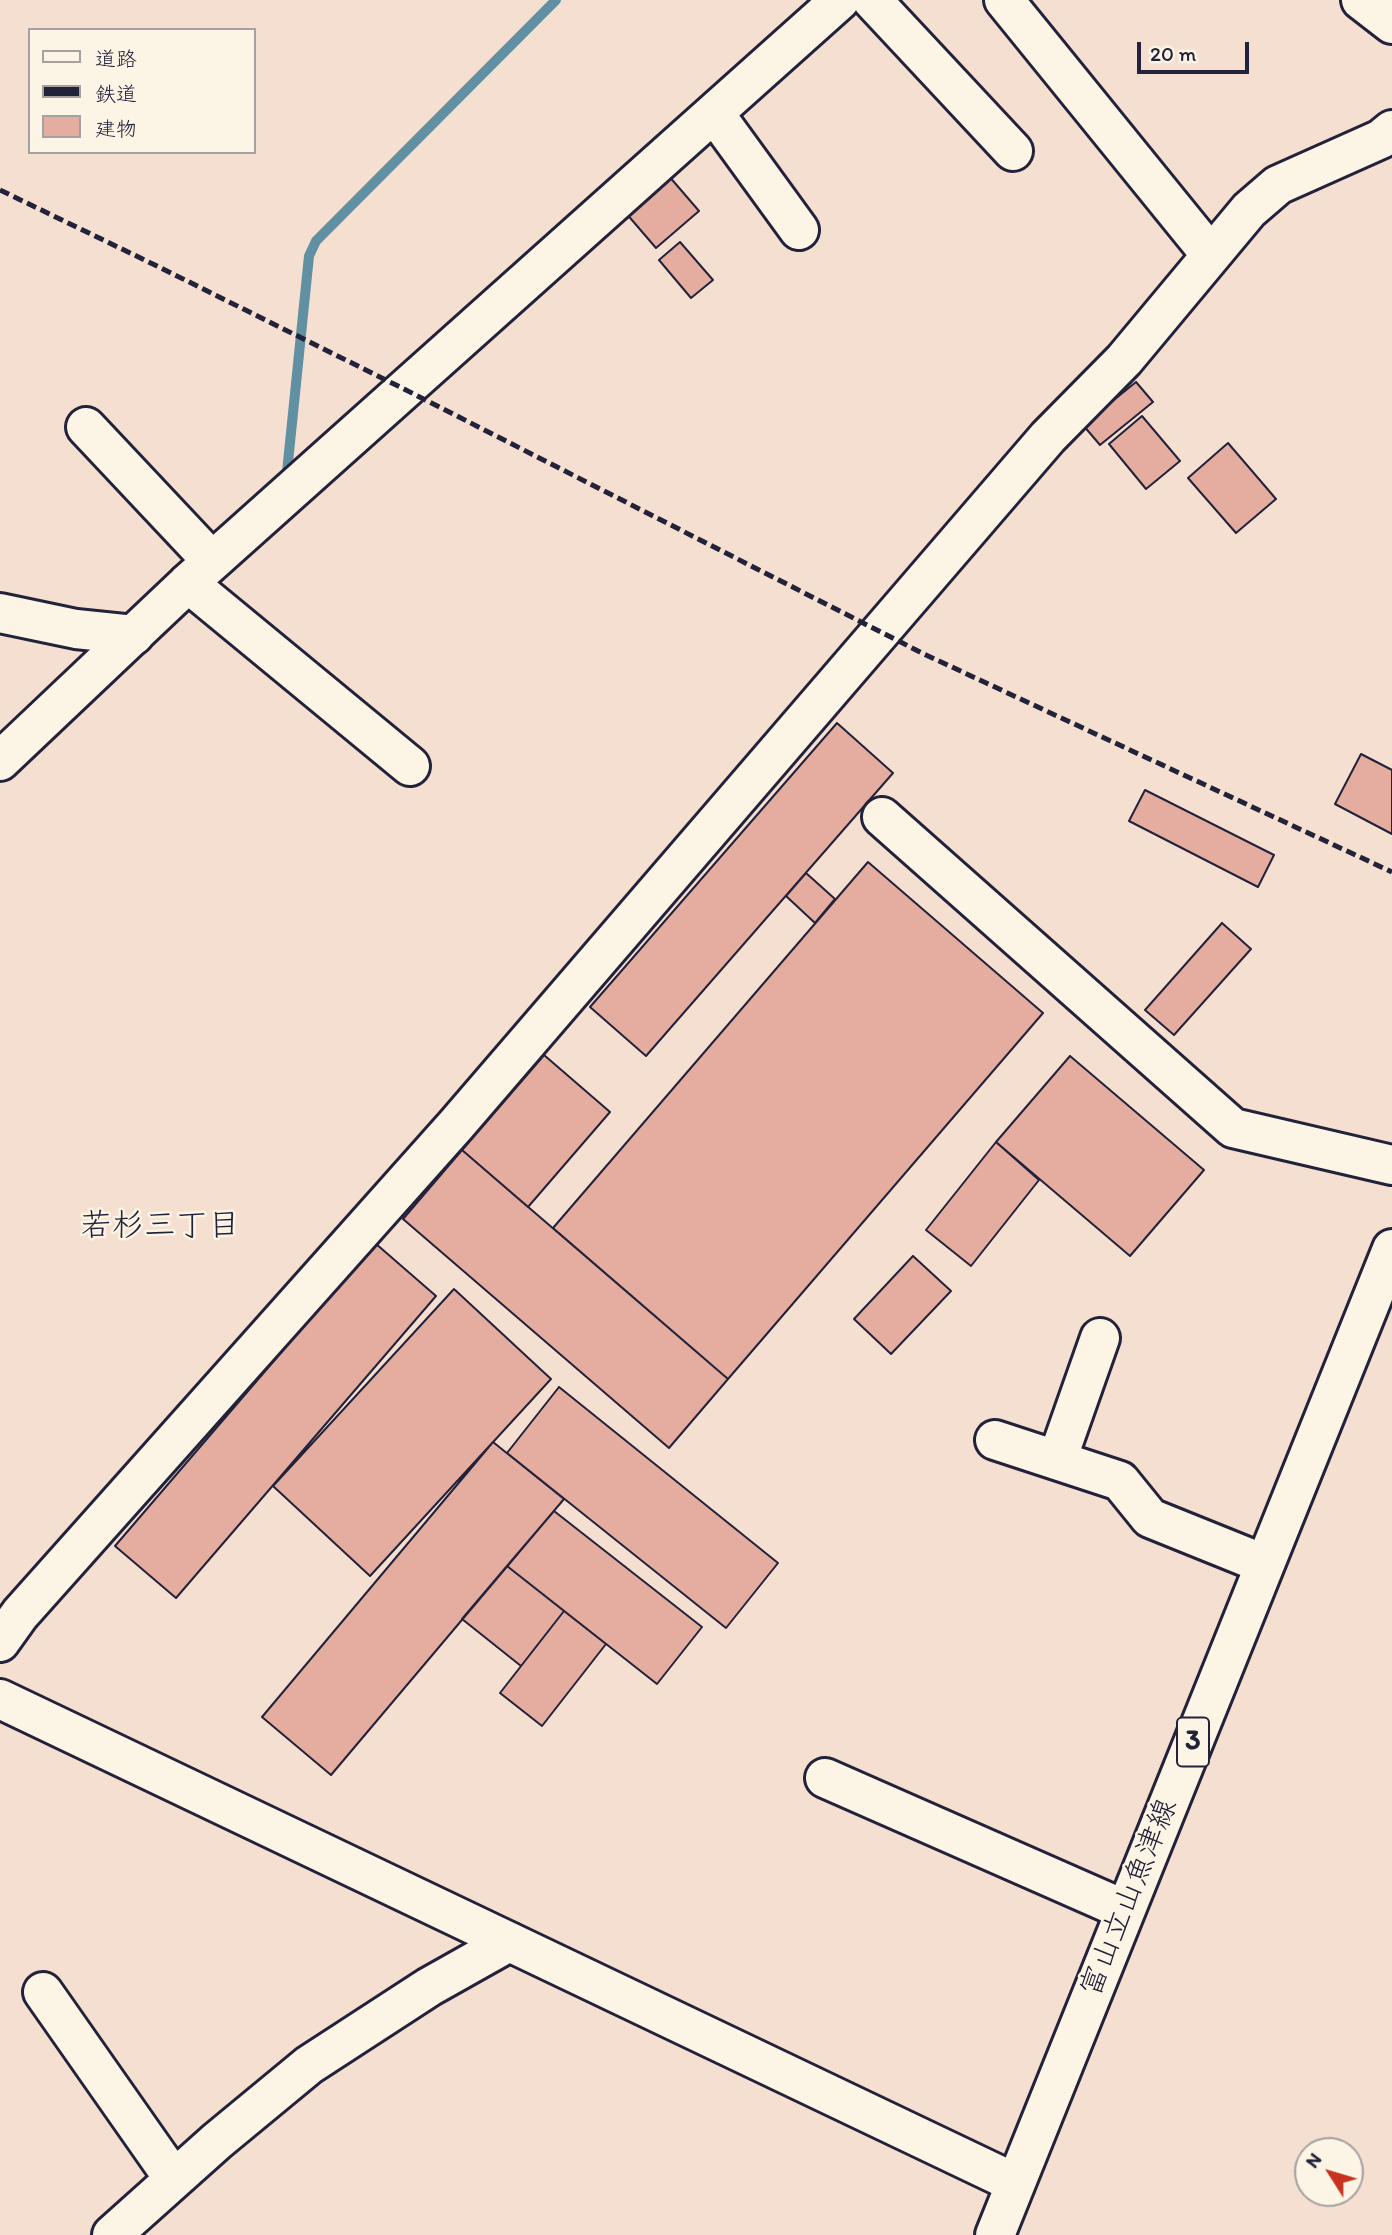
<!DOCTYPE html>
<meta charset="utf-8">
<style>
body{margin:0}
#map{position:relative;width:1392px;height:2235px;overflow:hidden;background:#f5dfd0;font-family:Itim,"Klee One",sans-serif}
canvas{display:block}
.legend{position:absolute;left:28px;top:28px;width:228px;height:126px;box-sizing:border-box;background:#fcf5e5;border:2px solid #a5a1a1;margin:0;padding:9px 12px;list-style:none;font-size:21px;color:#22223b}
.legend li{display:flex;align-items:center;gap:14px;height:35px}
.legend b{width:35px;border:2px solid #a5a1a1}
.north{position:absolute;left:1294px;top:2137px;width:70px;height:70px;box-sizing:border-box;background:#fcf5e5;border:2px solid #a5a1a1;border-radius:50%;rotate:307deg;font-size:19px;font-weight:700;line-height:28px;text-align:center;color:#22223b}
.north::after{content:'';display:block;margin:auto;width:24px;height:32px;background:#c8321e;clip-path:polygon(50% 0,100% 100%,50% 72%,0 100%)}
.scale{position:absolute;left:1137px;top:42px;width:112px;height:32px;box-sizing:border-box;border:4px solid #22223b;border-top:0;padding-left:9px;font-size:21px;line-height:24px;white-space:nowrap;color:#22223b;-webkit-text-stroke:5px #fcf5e5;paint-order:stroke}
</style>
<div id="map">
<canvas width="1392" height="2235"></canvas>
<ul class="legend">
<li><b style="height:9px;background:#fcf5e5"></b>道路</li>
<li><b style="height:9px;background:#22223b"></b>鉄道</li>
<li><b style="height:19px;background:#e5aca0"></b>建物</li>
</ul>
<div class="north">N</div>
<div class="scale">20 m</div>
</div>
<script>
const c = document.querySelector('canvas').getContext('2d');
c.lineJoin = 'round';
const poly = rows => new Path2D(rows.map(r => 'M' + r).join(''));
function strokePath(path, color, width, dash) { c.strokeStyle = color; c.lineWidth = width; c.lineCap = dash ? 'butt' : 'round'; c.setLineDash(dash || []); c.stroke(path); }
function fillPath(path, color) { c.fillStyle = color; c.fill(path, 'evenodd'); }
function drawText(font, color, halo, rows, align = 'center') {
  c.font = font + ' Itim,"Klee One",sans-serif'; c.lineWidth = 5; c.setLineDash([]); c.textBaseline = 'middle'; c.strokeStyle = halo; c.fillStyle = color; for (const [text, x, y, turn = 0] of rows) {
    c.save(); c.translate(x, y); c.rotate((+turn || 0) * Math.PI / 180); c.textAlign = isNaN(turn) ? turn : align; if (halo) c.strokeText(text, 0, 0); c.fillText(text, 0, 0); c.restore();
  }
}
strokePath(poly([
 [287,472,309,256,316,241,556,0]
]), '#6190a3', 10);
const building = poly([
 [668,175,699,211,656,248,625,212,668,175],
 [680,242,713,280,691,298,659,260,680,242],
 [1136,382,1153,402,1100,445,1083,425,1136,382],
 [1142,416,1180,461,1146,489,1109,444,1142,416],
 [1228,443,1276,499,1236,533,1188,478,1228,443],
 [837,723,893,773,646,1056,590,1007,837,723],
 [1361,754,1392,770,1392,834,1335,804,1361,754],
 [1145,790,1274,855,1258,887,1129,821,1145,790],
 [868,862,1043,1013,728,1379,553,1228,868,862],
 [806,873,835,899,815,923,786,896,806,873],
 [1222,923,1251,949,1174,1035,1145,1010,1222,923],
 [544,1055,610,1112,528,1207,462,1150,544,1055],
 [1070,1056,1204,1170,1130,1256,996,1142,1070,1056],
 [996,1142,1039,1180,971,1266,926,1230,996,1142],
 [462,1150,728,1379,669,1448,403,1219,462,1150],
 [375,1243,436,1296,176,1598,115,1546,375,1243],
 [913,1256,951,1291,891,1354,854,1319,913,1256],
 [454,1289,551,1379,370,1576,273,1486,454,1289],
 [559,1387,778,1563,726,1628,507,1453,559,1387],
 [493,1442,564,1499,331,1775,262,1717,493,1442],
 [554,1511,702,1627,657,1684,507,1566,554,1511],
 [507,1566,564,1611,521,1666,462,1619,507,1566],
 [564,1611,606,1644,542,1726,500,1693,564,1611]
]);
fillPath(building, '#e5aca0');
strokePath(building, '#22223b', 2);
const street = poly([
 [872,0,1013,151],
 [1004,0,1211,255],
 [1361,0,1392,24],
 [714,113,799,230],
 [86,427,212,561],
 [0,613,76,629,134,635],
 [410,766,188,583,840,0],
 [882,817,1233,1128,1392,1165],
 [995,1440,1120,1481,1150,1518,1264,1564],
 [1057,1460,1100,1338],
 [0,1642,20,1614,456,1125,1048,437,1124,360,1249,210,1278,185,1381,139,1392,130],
 [825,1778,1125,1910],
 [43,1992,174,2179],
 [112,2235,217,2141,309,2065,429,1987,509,1942]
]);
const secondary = poly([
 [0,761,188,583],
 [0,1699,1015,2183]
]);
const primary = poly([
 [995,2235,1392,1249]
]);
strokePath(street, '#22223b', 44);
strokePath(secondary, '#22223b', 44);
strokePath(primary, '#22223b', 44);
strokePath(street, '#fcf5e5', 38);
strokePath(secondary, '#fcf5e5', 38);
strokePath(primary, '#fcf5e5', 38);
strokePath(poly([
 [0,190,157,266,404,389,924,654,1392,872]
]), '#22223b', 5, [10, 5]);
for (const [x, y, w] of [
 [1193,1742,32]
]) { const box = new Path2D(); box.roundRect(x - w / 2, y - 24.5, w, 49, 5); c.fillStyle = '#fcf5e5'; c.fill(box); strokePath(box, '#22223b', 2); }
drawText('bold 28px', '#22223b', null, [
 ["3",1193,1742]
]);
drawText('30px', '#22223b', '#fcf5e5', [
 ["富山立山魚津線",1130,1898,-68]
]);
drawText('32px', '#22223b', '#fcf5e5', [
 ["若杉三丁目",160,1227]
]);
</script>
